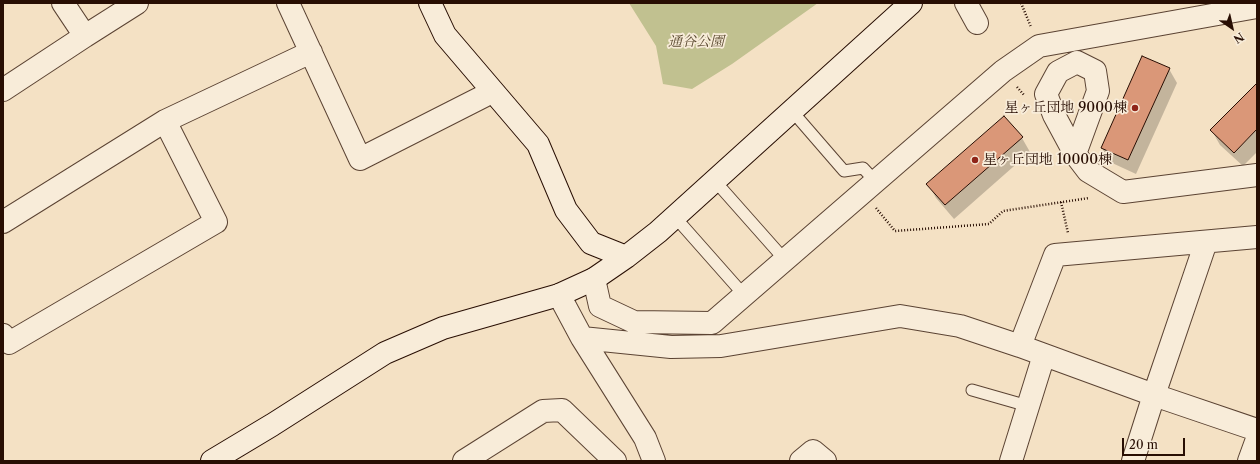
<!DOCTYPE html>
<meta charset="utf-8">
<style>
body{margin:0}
#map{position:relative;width:1260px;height:464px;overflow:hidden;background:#f4e1c4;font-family:"Libre Caslon Text",serif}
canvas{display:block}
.frame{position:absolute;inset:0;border:4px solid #280e03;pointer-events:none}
.north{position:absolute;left:1212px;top:8px;width:40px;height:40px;-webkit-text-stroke:3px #f8ecd9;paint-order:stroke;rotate:146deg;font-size:11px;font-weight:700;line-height:16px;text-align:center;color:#280e03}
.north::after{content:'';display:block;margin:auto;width:14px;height:18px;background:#280e03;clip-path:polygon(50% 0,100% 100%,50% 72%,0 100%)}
.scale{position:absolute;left:1122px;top:438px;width:63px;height:18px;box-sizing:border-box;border:2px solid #280e03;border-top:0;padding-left:5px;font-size:12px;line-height:14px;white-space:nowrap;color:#280e03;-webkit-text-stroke:3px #f8ecd9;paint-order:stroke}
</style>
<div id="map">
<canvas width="1260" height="464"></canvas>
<div class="frame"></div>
<div class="north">N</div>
<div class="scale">20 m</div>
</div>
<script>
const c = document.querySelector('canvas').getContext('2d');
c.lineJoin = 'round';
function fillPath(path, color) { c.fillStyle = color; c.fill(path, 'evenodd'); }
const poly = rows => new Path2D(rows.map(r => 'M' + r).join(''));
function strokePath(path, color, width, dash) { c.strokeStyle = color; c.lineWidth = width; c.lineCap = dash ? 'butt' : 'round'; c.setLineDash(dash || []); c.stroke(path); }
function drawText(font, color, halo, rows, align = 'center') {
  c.font = font + ' "Libre Caslon Text","Noto Serif JP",serif'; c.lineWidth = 3.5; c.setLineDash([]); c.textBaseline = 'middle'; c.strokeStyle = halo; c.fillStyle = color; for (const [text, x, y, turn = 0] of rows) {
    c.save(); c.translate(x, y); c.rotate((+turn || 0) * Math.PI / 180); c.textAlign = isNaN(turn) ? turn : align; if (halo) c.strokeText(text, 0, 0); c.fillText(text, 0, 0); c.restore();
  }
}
fillPath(poly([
 [629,3,818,3,732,64,692,89,663,84,656,46]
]), '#c1c190');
fillPath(poly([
 [1169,69,1177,83,1136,174,1110,162,1102,148],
 [1257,84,1257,152,1243,166,1220,145,1212,131],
 [1022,138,1030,152,954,219,936,198,928,184]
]), '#0003');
const building = poly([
 [1142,56,1170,68,1128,160,1101,148,1142,56],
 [1257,83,1257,129,1234,153,1210,130,1257,83],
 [1004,116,1023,137,945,205,926,184,1004,116]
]);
fillPath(building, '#da9778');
strokePath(building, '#280e03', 1);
const lane = poly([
 [792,111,844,171,863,168,875,181],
 [715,181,785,260],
 [675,217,744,295],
 [972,390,1028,406]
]);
const street = poly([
 [63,3,85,36,137,3],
 [288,3,360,159,492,92],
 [966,3,977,23],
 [3,90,85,36],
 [1075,154,1098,91,1095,71,1077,62,1058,72,1046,94,1054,115,1075,154,1088,171,1123,192,1257,175],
 [3,222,165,121,311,52],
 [594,279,600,306,634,322,712,323,1003,71,1039,46,1257,7],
 [559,295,582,338,645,438,654,461],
 [3,335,9,343,216,222,165,121],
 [582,338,671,347,721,346,900,316,960,326,1020,346,1154,395,1257,430],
 [1020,346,1055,255,1257,237],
 [464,461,543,411,562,410,615,461],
 [801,461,813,451,825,461],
 [1011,461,1044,355],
 [1133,461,1154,395,1206,242],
 [1249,461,1257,439]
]);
const secondary = poly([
 [430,3,445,35,538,144,566,210,591,243,626,257],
 [212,461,272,425,385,353,443,328,559,295,594,279,626,257,658,232,911,3]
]);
strokePath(lane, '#5b4333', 13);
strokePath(street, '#5b4333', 24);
strokePath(secondary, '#280e03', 24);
strokePath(poly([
 [1021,3,1031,27],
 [1017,87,1024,95],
 [1061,202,1068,233],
 [876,208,895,231,989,224,1003,211,1089,198]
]), '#280e03', 2.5, [1, 2]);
strokePath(lane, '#f8ecd9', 11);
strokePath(street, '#f8ecd9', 22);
strokePath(secondary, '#f8ecd9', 22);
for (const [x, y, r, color] of [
 [1135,108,4,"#8f2418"],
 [975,160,4,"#8f2418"]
]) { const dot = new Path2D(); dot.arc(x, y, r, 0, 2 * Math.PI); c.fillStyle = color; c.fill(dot); strokePath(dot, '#f8ecd9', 1.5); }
drawText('italic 14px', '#5e4d34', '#f8ecd9', [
 ["通谷公園",696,42]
]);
drawText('14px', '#280e03', '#f8ecd9', [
 ["星ヶ丘団地 9000棟",1127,108],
 ["星ヶ丘団地 10000棟",983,160,"left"]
], 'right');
</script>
